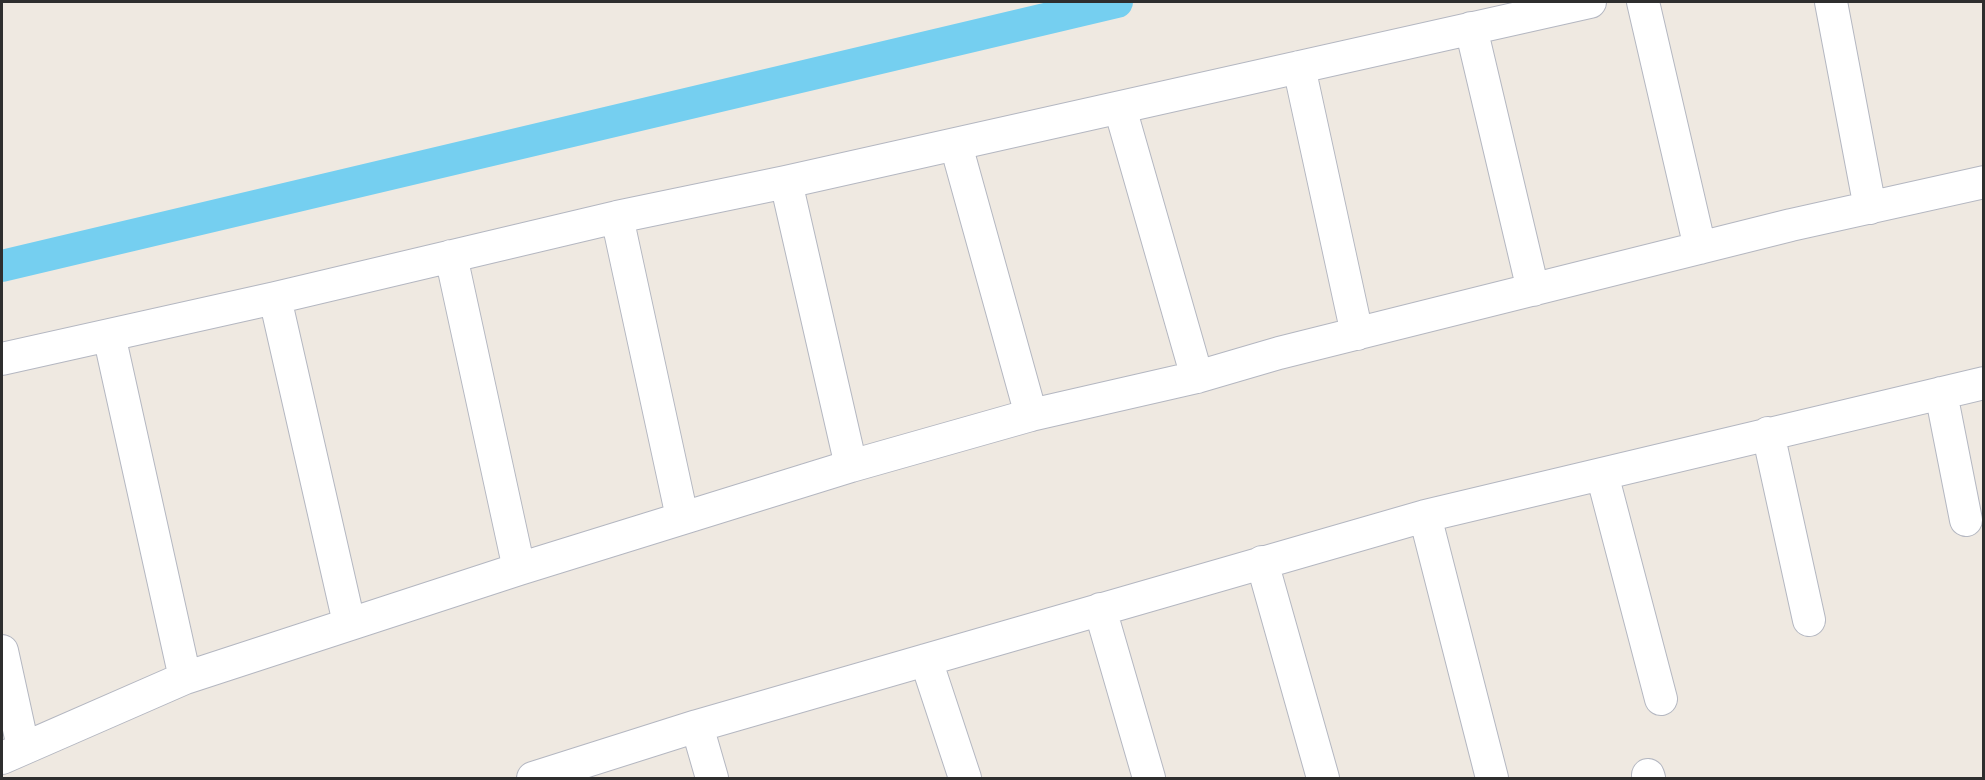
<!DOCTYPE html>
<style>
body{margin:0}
#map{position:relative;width:1985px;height:780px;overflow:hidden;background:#efe9e1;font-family:"Space Grotesk",sans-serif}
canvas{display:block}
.frame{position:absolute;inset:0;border:3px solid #2e2e2e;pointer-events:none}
</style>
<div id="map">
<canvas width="1985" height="780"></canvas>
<div class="frame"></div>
</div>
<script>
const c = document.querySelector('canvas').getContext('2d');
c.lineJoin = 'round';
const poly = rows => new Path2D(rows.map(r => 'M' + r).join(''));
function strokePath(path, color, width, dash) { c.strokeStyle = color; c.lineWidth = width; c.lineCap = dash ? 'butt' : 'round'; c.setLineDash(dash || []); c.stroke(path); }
strokePath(poly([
 [2,266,1117,2]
]), '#75cff0', 32);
const street = poly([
 [1643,2,1700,248],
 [1831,2,1870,208],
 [1471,28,1533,290],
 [1299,67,1357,334],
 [1120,108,1197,377],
 [956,145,1031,415],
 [786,182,851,466],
 [617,217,682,517],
 [451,256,519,569],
 [275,298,349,623],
 [109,335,185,678],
 [2,359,275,298,617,217,786,182,1590,2],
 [1941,393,1966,520],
 [1768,433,1809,620],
 [1602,474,1661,699],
 [1425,516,1492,778],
 [1262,562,1323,778],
 [1100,609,1149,778],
 [2,651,23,747],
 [926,660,965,778],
 [697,726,712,778],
 [2,758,185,678,519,569,851,466,1031,415,1197,377,1279,353,1791,225,1984,182],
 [1648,775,1649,778],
 [533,778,697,726,1425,516,1984,383]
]);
strokePath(street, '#b4b7c1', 34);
strokePath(street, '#fff', 32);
</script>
